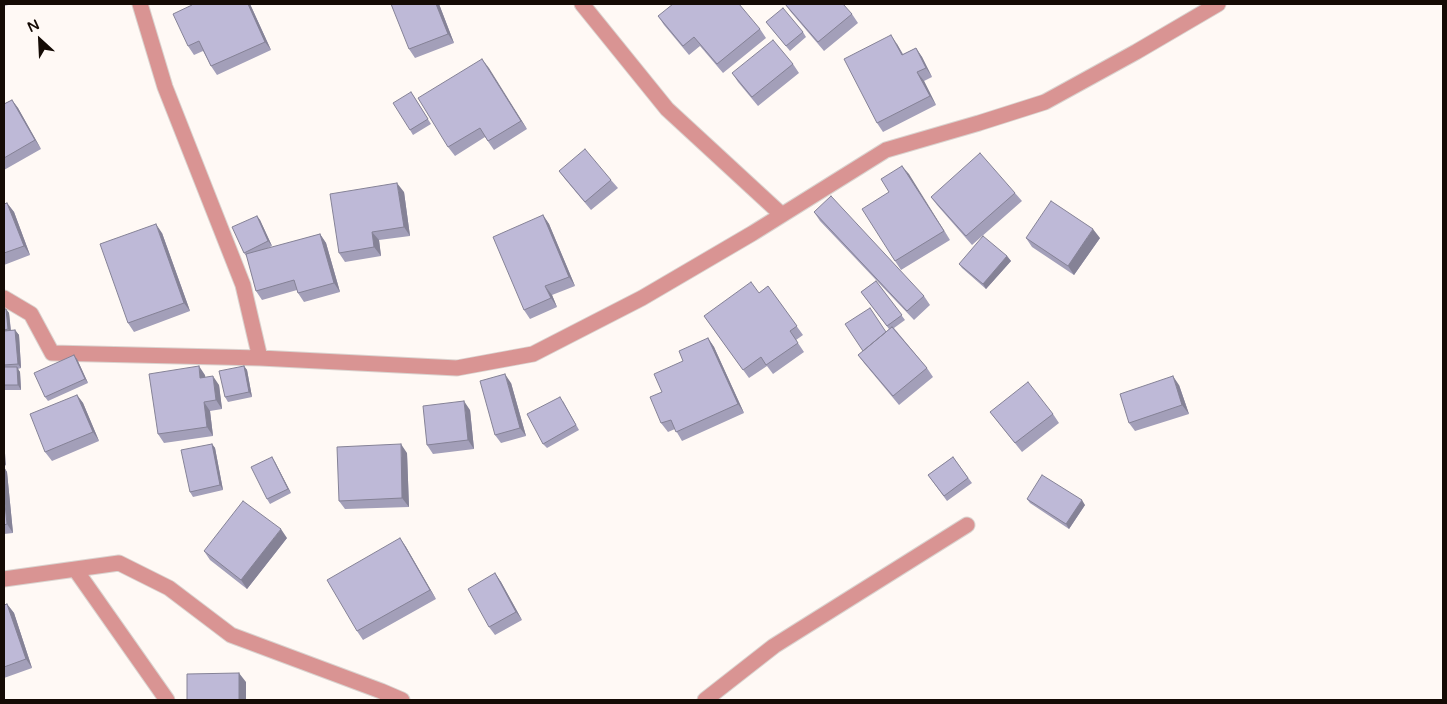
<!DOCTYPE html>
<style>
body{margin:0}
#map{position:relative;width:1447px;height:704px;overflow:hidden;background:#fff9f5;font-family:"Varela Round",sans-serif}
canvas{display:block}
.frame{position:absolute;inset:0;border:5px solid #150b05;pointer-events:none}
.north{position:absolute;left:15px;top:15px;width:50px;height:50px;-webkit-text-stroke:4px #fff9f5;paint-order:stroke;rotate:335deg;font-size:14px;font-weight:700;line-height:20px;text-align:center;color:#150b05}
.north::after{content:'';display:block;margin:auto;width:18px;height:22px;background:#150b05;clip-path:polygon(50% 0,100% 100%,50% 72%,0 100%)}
</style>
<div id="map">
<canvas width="1447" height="704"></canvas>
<div class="frame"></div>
<div class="north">N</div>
</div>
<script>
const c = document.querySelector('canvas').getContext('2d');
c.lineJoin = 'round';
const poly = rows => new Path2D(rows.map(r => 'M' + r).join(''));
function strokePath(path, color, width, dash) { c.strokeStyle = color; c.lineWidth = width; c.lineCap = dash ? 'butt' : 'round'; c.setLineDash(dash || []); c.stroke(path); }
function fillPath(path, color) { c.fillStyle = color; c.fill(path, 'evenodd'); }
const minor = poly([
 [140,4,165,87,243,285,260,358],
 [582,4,667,109,782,215],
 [4,298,31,314,52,353,260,358,457,368,533,354,642,298,753,233,886,150,979,123,1045,102,1136,52,1218,4],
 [75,569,167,700],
 [4,579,119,563,169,588,231,635,381,691,402,700],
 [705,700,774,646,967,525]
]);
strokePath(minor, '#dad3cf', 17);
strokePath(minor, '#d99493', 15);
fillPath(poly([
 [4,4,13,4,4,6],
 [250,4,271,50,217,75,211,66,203,51,194,55,188,46],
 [439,4,454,43,415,58,409,49],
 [785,4,852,14,858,23,824,51,790,11],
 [658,16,760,29,766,38,723,73,700,46,689,55,664,25],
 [766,22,803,32,806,37,790,51],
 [897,44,903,54,916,48,922,57,932,77,924,81,936,105,883,132,877,123],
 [482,59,527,129,494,150,485,137,455,156,448,147],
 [793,64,799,73,758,106,738,82,732,73],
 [411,92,431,124,413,135,410,130],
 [12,100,18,108,41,149,4,170,4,104],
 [902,166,950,240,901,270,895,261,889,192],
 [559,171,611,180,618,188,591,210,565,179],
 [404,192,410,236,379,240,381,256,345,262,339,253],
 [1015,193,1022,201,972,245,937,205,931,197],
 [7,203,14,212,30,255,4,265,4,204],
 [814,212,924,296,930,305,914,320,820,221],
 [543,215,549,224,575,286,552,295,557,307,530,319,524,310],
 [257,216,260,220,272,246,264,250,320,234,326,243,340,292,304,302,298,293,297,290,262,300,256,291,247,257,244,253],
 [162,233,190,311,134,332,128,323],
 [1026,238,1100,238,1074,275,1032,247],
 [1007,256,1011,261,986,289,962,268,959,264],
 [876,281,905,320,894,328,927,368,933,377,899,405,864,363,858,355,889,329,861,292],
 [768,286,803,335,796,340,804,352,773,374,767,366,749,378,704,316,759,293],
 [4,309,6,309,9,313,11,330,15,330,19,335,21,368,18,369,20,372,21,390,4,390],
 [708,338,714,347,744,413,682,441,675,429,668,432,661,423,662,392,683,361],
 [77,359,88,383,48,401,45,397],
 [244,366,247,370,252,397,228,402,225,397],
 [205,375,205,378,219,385,222,409,210,411,213,436,164,443,158,434],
 [511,383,526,436,501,443,495,435],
 [1179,385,1189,414,1135,431,1129,423],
 [77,395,83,403,99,441,52,461,45,452],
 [563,401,579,430,547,448,543,444],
 [470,410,474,449,433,454,427,445],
 [990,412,1053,414,1059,423,1022,452],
 [212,444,215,448,223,490,193,497,190,492],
 [407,453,409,507,345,509,339,501],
 [272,457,275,462,291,493,270,504,267,499],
 [953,457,972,483,947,501,928,475],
 [4,467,7,472,13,533,4,534],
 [1027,499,1085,505,1069,529,1030,503],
 [287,538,247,589,210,560,204,551],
 [400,538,406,547,436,599,363,640,357,631],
 [495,573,501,582,522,620,495,635,489,627],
 [7,604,14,613,32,668,4,678,4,605]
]), '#a39fb9');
fillPath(poly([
 [248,4,250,4,271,50,265,42],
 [436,4,439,4,454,43,448,34],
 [891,35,897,44,908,64,902,55],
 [916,48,922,57,932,77,926,68],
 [482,59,489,68,527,129,521,121],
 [917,72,924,81,936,105,930,96],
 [12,100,18,108,41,149,35,140],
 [902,166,909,174,950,240,944,231],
 [397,183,404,192,410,236,404,227],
 [7,203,14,212,30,255,24,246],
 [543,215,549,224,575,286,569,277],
 [257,216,260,220,272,246,268,241],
 [156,224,162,233,190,311,184,303],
 [1093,229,1100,238,1074,275,1068,266],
 [372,232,379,240,381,256,374,247],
 [320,234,326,243,340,292,334,283],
 [1007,256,1011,261,986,289,983,284],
 [545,286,552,295,557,307,551,298],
 [6,309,9,313,11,334,8,329],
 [15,330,19,335,21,368,18,364],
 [708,338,714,347,744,413,738,404],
 [74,355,77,359,88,383,85,379],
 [199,366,205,375,207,387,200,378],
 [244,366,247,370,252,397,249,392],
 [17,367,20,372,21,390,18,385],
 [505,374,511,383,526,436,520,428],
 [213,376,219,385,222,409,216,400],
 [1173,376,1179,385,1189,414,1182,405],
 [77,395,83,403,99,441,93,432],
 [464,401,470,410,474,449,468,440],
 [204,402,210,411,213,436,207,427],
 [4,439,4,440,6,466,4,463],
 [212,444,215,448,223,490,220,485],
 [401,444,407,453,409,507,402,498],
 [272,457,275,462,291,493,288,489],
 [4,467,7,472,13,533,7,524,4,494],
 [1082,500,1085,505,1069,529,1066,524],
 [281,529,287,538,247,589,241,580],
 [400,538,406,547,436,599,430,590],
 [495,573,501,582,522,620,516,612],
 [7,604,14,613,32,668,26,659],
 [239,673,246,682,246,700,239,700]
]), '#858296');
const building = poly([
 [191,4,248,4,265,42,211,66,199,41,188,46,173,14,192,5,191,4],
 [391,4,436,4,448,34,409,49,391,4],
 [673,4,739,4,760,29,717,64,694,37,683,46,658,16,673,4],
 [785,4,843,4,852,14,818,42,785,4],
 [783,8,803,32,786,46,766,22,783,8],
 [891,35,902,55,916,48,926,68,917,72,930,96,877,123,844,59,891,35],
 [773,40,793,64,752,97,732,73,773,40],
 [482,59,521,121,488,141,480,128,448,147,418,98,482,59],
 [411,92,428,119,410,130,393,103,411,92],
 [12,100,35,140,4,158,4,104,12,100],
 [585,149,611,180,585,202,559,171,585,149],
 [980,153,1015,193,966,236,931,197,980,153],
 [902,166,944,231,895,261,862,209,889,192,881,179,902,166],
 [397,183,404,227,372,232,374,247,339,253,330,194,397,183],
 [831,196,924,296,907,311,814,212,831,196],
 [1051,201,1093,229,1068,266,1026,238,1051,201],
 [7,203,24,246,4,253,4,204,7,203],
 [543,215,569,277,545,286,551,298,524,310,493,237,543,215],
 [257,216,268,241,244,253,232,227,257,216],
 [156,224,184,303,128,323,100,244,156,224],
 [320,234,334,283,298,293,294,280,256,291,246,254,320,234],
 [983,236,1007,256,983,284,959,264,983,236],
 [876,281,902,315,887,326,861,292,876,281],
 [751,282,759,293,768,286,797,326,790,331,798,343,766,365,761,357,743,370,704,316,751,282],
 [870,308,886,332,863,351,845,324,870,308],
 [4,309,6,309,8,329,4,330,4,309],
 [892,327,927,368,893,396,858,355,892,327],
 [15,330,18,364,4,365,4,331,15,330],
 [708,338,738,404,676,432,671,420,661,423,650,397,662,392,654,374,683,361,679,351,708,338],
 [74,355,85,379,45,397,34,373,74,355],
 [199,366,200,378,213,376,216,400,204,402,207,427,158,434,149,374,199,366],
 [244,366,249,392,225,397,219,371,244,366],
 [4,367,17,367,18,385,4,385,4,367],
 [505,374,520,428,495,435,480,381,505,374],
 [1173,376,1182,405,1129,423,1120,394,1173,376],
 [1028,382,1053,414,1015,443,990,412,1028,382],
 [77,395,93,432,45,452,30,414,77,395],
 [560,397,576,425,543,444,527,414,560,397],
 [464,401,468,440,427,445,423,406,464,401],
 [212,444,220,485,190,492,181,450,212,444],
 [401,444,402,498,339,501,337,447,401,444],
 [272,457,288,489,267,499,251,467,272,457],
 [953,457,968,478,944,496,928,475,953,457],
 [1042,475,1082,500,1066,524,1027,499,1042,475],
 [4,494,7,524,4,525,4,494],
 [243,501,281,529,241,580,204,551,243,501],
 [400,538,430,590,357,631,327,580,400,538],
 [495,573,516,612,489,627,468,589,495,573],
 [7,604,26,659,4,667,4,605,7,604],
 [239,673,239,700,187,700,187,674,239,673]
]);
fillPath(building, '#beb9d7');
strokePath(building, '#858296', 1);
</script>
